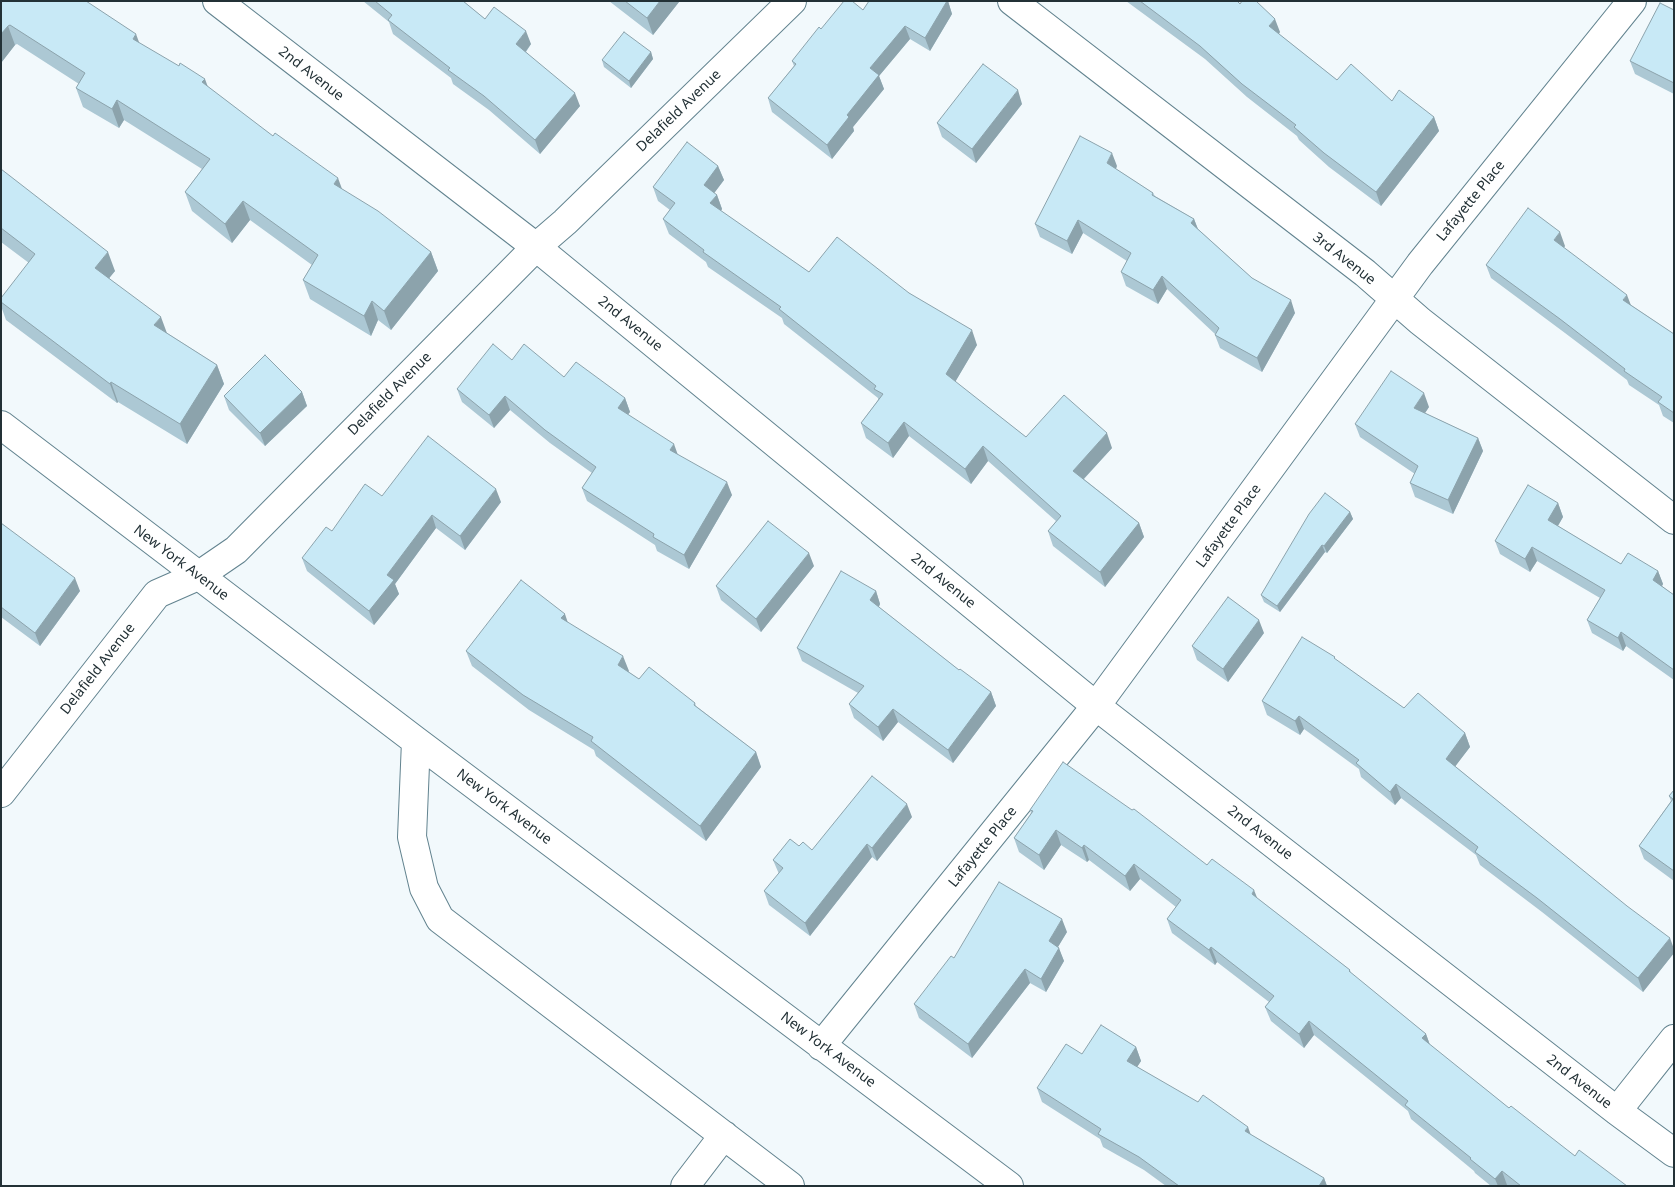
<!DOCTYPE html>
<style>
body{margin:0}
#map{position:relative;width:1675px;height:1187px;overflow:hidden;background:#f2f9fc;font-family:"Noto Sans",sans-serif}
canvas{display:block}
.frame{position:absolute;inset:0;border:2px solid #233136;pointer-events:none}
</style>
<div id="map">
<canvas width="1675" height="1187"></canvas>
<div class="frame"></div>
</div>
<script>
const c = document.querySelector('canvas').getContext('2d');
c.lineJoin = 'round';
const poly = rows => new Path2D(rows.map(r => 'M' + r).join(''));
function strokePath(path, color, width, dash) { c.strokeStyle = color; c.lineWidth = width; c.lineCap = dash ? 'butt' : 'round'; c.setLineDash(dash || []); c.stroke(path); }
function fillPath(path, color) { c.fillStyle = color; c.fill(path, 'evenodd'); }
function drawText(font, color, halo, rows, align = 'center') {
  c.font = font + ' "Noto Sans",sans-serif'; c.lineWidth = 5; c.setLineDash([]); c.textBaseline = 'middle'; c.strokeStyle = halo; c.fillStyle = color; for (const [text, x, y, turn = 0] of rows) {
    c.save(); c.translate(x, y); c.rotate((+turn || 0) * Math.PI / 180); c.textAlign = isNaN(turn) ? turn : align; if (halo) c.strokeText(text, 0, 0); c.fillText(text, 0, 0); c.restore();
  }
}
const street = poly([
 [217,1,536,247,1096,706,1617,1111,1674,1153],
 [1012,1,1365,273,1420,321,1674,520],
 [1,425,416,741,1009,1186],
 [416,741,412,837,424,888,440,919,790,1186],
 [1,793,157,594,198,576,236,550,536,247,565,222,792,1],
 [821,1046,1096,706,1420,264,1632,1],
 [1617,1111,1674,1039],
 [685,1186,724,1135]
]);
strokePath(street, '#62838f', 30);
strokePath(street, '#fff', 28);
fillPath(poly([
 [1,1,139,43,207,86,342,189,431,252,438,271,391,330,378,320,371,336,310,299,303,280,312,265,250,220,232,243,192,211,185,192,202,169,124,120,119,128,83,107,76,88,79,84,17,44,15,45,1,63],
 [363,1,463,1,485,19,531,44,526,52,580,106,540,154,489,110,453,84,451,78,393,34,389,22],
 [609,1,679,1,679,2,653,35],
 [869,1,948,1,952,14,930,51,910,39,879,76,884,89,853,127,854,131,832,159,772,112,768,98,794,66,792,61,821,29,863,10],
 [1126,1,1237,1,1280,32,1279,34,1337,80,1434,117,1439,131,1381,206,1329,167,1299,140,1297,136,1247,97,1205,59],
 [1674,10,1674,94,1635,74,1630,61],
 [651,52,653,59,631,88,604,67,602,60],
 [1022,104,976,163,942,137,937,123],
 [718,166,724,180,714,193,717,195,722,209,721,211,809,272,909,293,977,345,955,382,1026,437,1112,448,1084,479,1139,523,1144,537,1105,587,1053,546,1048,531,1056,521,988,461,971,484,909,436,893,458,866,438,861,423,878,400,878,398,784,324,782,318,708,267,706,262,669,234,663,219,670,210,658,201,653,187],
 [1117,166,1116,169,1153,193,1155,196,1194,219,1198,229,1252,278,1295,313,1262,372,1220,348,1215,335,1215,334,1167,289,1158,304,1126,286,1121,272,1127,261,1083,233,1072,254,1040,237,1035,224],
 [1,169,115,271,109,278,167,333,217,365,224,384,187,444,118,402,117,403,6,320,1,306,1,298,29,263,1,242],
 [1565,246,1564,248,1631,305,1674,334,1674,423,1663,416,1659,405,1629,385,1627,380,1565,333,1491,278,1486,265],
 [512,360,625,398,630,412,628,414,677,454,732,495,689,569,657,551,655,545,587,501,582,488,592,473,550,443,510,410,494,428,462,402,457,389],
 [302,392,307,406,265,446,229,410,224,396],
 [1429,407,1425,413,1478,438,1483,451,1453,514,1415,497,1410,483,1415,474,1360,437,1355,424],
 [382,496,501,502,465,550,436,528,395,584,399,594,374,625,307,571,302,558,332,531],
 [1558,503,1563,517,1558,526,1621,564,1658,571,1663,584,1662,586,1674,595,1674,680,1626,646,1623,651,1592,633,1587,620,1600,598,1537,561,1530,572,1500,554,1495,541],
 [1350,512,1353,519,1327,553,1325,552,1280,612,1264,602,1261,595],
 [1,523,80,591,40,646,1,617],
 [814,566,761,632,721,600,716,586],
 [876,591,880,604,879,607,959,670,991,692,996,706,953,763,898,722,883,741,854,718,849,704,858,693,802,661,797,648],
 [568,623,629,672,639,679,695,703,696,706,756,752,761,767,706,841,596,756,594,750,529,710,472,666,466,651],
 [1264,633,1228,682,1197,660,1192,646],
 [1336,660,1404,708,1465,733,1470,747,1455,766,1674,949,1674,953,1643,992,1542,912,1480,865,1476,855,1401,798,1395,805,1361,777,1359,769,1304,729,1300,735,1267,715,1262,701],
 [1674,790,1674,881,1644,859,1639,846,1671,801,1669,796],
 [1030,810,1207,865,1257,898,1350,970,1351,973,1426,1034,1430,1045,1509,1108,1575,1156,1627,1186,1491,1186,1475,1173,1474,1171,1411,1119,1408,1111,1314,1035,1304,1048,1271,1021,1265,1007,1269,1002,1217,962,1215,965,1172,933,1167,919,1176,907,1140,879,1130,891,1089,860,1087,862,1061,845,1044,870,1019,852,1014,838,1031,813],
 [912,817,877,861,872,857,810,936,769,905,764,891,779,874,773,860,799,846,812,850],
 [1067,932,1058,947,1064,961,1046,992,1030,983,972,1058,919,1018,914,1004,954,958],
 [1136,1047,1141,1061,1137,1067,1324,1178,1327,1186,1166,1186,1144,1170,1103,1147,1100,1139,1042,1102,1037,1088,1082,1054]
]), '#acc8d4');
fillPath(poly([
 [660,1,679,1,679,2,653,35,647,18],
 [947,1,948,1,952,14,930,51,925,38],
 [1275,19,1280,32,1274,39,1269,26],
 [8,26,15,45,1,63,1,34],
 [905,26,910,39,879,76,884,89,853,127,854,131,832,159,827,145,847,115,870,68],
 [526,31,531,44,521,58,516,44],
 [136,34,143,53,133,39],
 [651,52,653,59,631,88,629,81],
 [205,79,212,98,202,82],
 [1018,90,1022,104,976,163,972,149],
 [575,93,580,106,540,154,535,140],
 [117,100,124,120,119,128,112,109],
 [1434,117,1439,131,1381,206,1376,192],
 [1112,153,1117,166,1112,177,1107,163],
 [718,166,724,180,709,200,704,185],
 [338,178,345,197,334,184],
 [717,195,722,209,716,218,710,203],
 [243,201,250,220,232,243,225,224],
 [1194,219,1199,232,1191,223],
 [1078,220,1083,233,1072,254,1067,241],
 [1560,232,1565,246,1559,254,1554,240],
 [108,252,115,271,102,287,95,268],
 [431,252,438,271,391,330,384,311],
 [1162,276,1167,289,1158,304,1153,290],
 [1627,295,1632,308,1623,300],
 [1291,300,1295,313,1262,372,1257,358],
 [372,301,378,320,371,336,364,316],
 [161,317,168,336,154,325],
 [972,330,977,345,951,389,946,374],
 [217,365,224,384,187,444,180,424],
 [111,382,118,402,117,403,110,384],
 [302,392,307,406,265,446,260,433],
 [1424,393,1429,407,1419,422,1414,408],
 [505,396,510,410,494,428,489,415],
 [625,398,630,412,623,421,618,408],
 [904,422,909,436,893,458,888,443],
 [1107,433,1112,448,1078,485,1073,471],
 [1478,438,1483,451,1453,514,1448,500],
 [674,444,679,458,670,450],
 [983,446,988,461,971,484,965,469],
 [727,482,732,495,689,569,684,555],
 [496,489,501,502,465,550,460,536],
 [1558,503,1563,517,1553,534,1548,520],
 [1350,512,1353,519,1327,553,1324,546],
 [432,515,436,528,395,584,399,594,374,625,369,611,387,575],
 [1139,523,1144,537,1105,587,1100,572],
 [1322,545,1325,552,1280,612,1277,606],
 [1532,547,1537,561,1530,572,1525,559],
 [809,553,814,566,761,632,756,619],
 [1658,571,1663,584,1658,593,1653,580],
 [75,578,80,591,40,646,35,633],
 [876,591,880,604,875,614,870,600],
 [565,614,570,629,561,618],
 [1259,620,1264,633,1228,682,1223,669],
 [1621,632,1626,646,1623,651,1618,638],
 [623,656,629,671,624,680,618,665],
 [991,692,996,706,953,763,948,750],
 [893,709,898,722,883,741,878,727],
 [1299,716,1304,729,1300,735,1295,721],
 [1465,733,1470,747,1451,772,1446,759],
 [756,752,761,767,706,841,700,826],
 [1396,784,1401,798,1395,805,1390,792],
 [907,804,912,817,877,861,872,848],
 [1056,830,1061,845,1044,870,1039,855],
 [867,844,872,857,810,936,805,923],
 [1084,845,1089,860,1087,862,1082,848],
 [1134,864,1140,879,1130,891,1125,876],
 [1254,890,1260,905,1252,894],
 [1062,919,1067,932,1053,955,1049,941],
 [1670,938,1674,949,1674,953,1643,992,1638,978],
 [1211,947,1217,962,1215,965,1209,950],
 [1059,948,1064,961,1046,992,1041,979],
 [1025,969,1030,983,972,1058,968,1044],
 [1309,1021,1314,1035,1304,1048,1299,1034],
 [1426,1034,1431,1048,1422,1038],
 [1136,1047,1141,1061,1132,1075,1127,1061],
 [1248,1127,1253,1141,1245,1131],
 [1502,1171,1507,1185,1507,1186,1498,1186,1495,1179],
 [1324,1178,1327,1186,1319,1186]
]), '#8ca3ac');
const building = poly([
 [1,1,86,1,136,34,133,39,179,66,180,63,205,79,202,82,273,136,275,133,338,178,334,184,378,211,431,252,384,311,372,301,364,316,303,280,318,255,243,201,225,224,185,192,210,159,117,100,112,109,76,88,85,73,10,25,8,26,1,34,1,1],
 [375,1,463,1,485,19,494,7,526,31,516,44,575,93,535,140,484,96,448,70,450,68,388,20,392,15,375,1],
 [625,1,660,1,647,18,625,1],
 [844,1,852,1,863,10,869,1,947,1,925,38,905,26,870,68,879,75,847,115,849,117,827,145,768,98,796,64,792,61,819,27,821,29,844,1],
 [1140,1,1237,1,1240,4,1242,1,1256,1,1275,19,1269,26,1337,80,1351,64,1392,101,1399,90,1434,117,1376,192,1324,153,1294,127,1296,125,1242,84,1200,46,1140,1],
 [1660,3,1674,10,1674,83,1630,61,1660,3],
 [624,32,651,52,629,81,602,60,624,32],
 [983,64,1018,90,972,149,937,123,983,64],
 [1080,136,1112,153,1107,163,1153,193,1152,195,1194,219,1191,223,1252,278,1291,300,1257,358,1215,335,1219,328,1162,276,1153,290,1121,272,1131,253,1078,220,1067,241,1035,224,1080,136],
 [687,142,718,166,704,185,717,195,710,203,809,272,837,237,909,293,972,330,946,374,1026,437,1064,395,1107,433,1073,471,1139,523,1100,572,1048,531,1061,516,983,446,965,469,904,422,888,443,861,423,883,394,874,389,876,386,779,309,781,307,703,252,704,250,663,219,675,203,653,187,687,142],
 [1,169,108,252,95,268,161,317,154,325,217,365,180,424,111,382,110,384,1,302,1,298,35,254,1,228,1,169],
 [1528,208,1560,232,1554,240,1627,295,1623,300,1674,334,1674,413,1658,402,1662,397,1624,371,1625,369,1560,319,1486,265,1528,208],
 [493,344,512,360,524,344,564,377,576,362,625,398,618,408,674,444,670,450,727,482,684,555,653,537,654,534,582,488,596,467,545,430,505,396,489,415,457,389,493,344],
 [265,355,302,392,260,433,224,396,265,355],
 [1391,371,1424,393,1414,408,1478,438,1448,500,1410,483,1418,466,1355,424,1391,371],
 [428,436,496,489,460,536,432,515,387,575,394,580,369,611,302,558,326,527,332,531,365,484,382,496,428,436],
 [1528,485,1558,503,1548,520,1621,564,1628,553,1658,571,1653,580,1674,595,1674,670,1621,632,1618,638,1587,620,1605,590,1532,547,1525,559,1495,541,1528,485],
 [1325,493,1350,512,1324,546,1322,545,1277,606,1261,595,1309,514,1325,493],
 [768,521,809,553,756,619,716,586,768,521],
 [1,523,75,578,35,633,1,607,1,523],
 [841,571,876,591,870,600,959,670,960,669,991,692,948,750,893,709,878,727,849,704,864,686,797,648,841,571],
 [521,580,565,614,561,618,623,656,618,665,639,679,649,667,695,703,694,705,756,752,700,826,591,741,593,737,523,695,466,651,521,580],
 [1228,597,1259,620,1223,669,1192,646,1228,597],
 [1302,637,1335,657,1334,658,1404,708,1418,693,1465,733,1446,759,1627,906,1670,938,1638,978,1537,898,1475,852,1478,847,1396,784,1390,792,1356,763,1359,760,1299,716,1295,721,1262,701,1302,637],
 [1063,762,1132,810,1134,809,1207,865,1212,859,1254,890,1252,894,1350,970,1349,971,1426,1034,1422,1038,1509,1108,1511,1106,1575,1156,1579,1150,1627,1186,1521,1186,1502,1171,1495,1179,1470,1159,1471,1158,1405,1105,1408,1101,1309,1021,1299,1034,1265,1007,1274,996,1211,947,1209,950,1167,919,1181,900,1134,864,1125,876,1084,845,1082,848,1056,830,1039,855,1014,838,1033,811,1030,810,1063,762],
 [872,776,907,804,872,848,867,844,805,923,764,891,783,868,773,860,790,839,799,846,803,842,812,850,872,776],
 [1674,790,1674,871,1639,846,1673,799,1669,796,1674,790],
 [999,882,1062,919,1049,941,1059,948,1041,979,1025,969,968,1044,914,1004,951,956,954,958,999,882],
 [1101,1025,1136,1047,1127,1061,1198,1102,1203,1095,1248,1127,1245,1131,1324,1178,1319,1186,1179,1186,1139,1157,1098,1134,1101,1129,1037,1088,1066,1044,1082,1054,1101,1025]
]);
fillPath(building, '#c8e9f6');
strokePath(building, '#8ca3ac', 1);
drawText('14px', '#233136', '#fff', [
 ["2nd Avenue",311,74,38],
 ["Delafield Avenue",679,111,-44],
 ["Lafayette Place",1471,201,-51],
 ["3rd Avenue",1344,259,38],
 ["2nd Avenue",630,324,39],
 ["Delafield Avenue",390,394,-45],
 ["Lafayette Place",1229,526,-54],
 ["New York Avenue",181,563,37],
 ["2nd Avenue",943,581,39],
 ["Delafield Avenue",98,669,-52],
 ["New York Avenue",504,807,37],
 ["2nd Avenue",1260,833,38],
 ["Lafayette Place",983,847,-51],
 ["New York Avenue",828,1050,37],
 ["2nd Avenue",1579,1082,38]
]);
</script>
